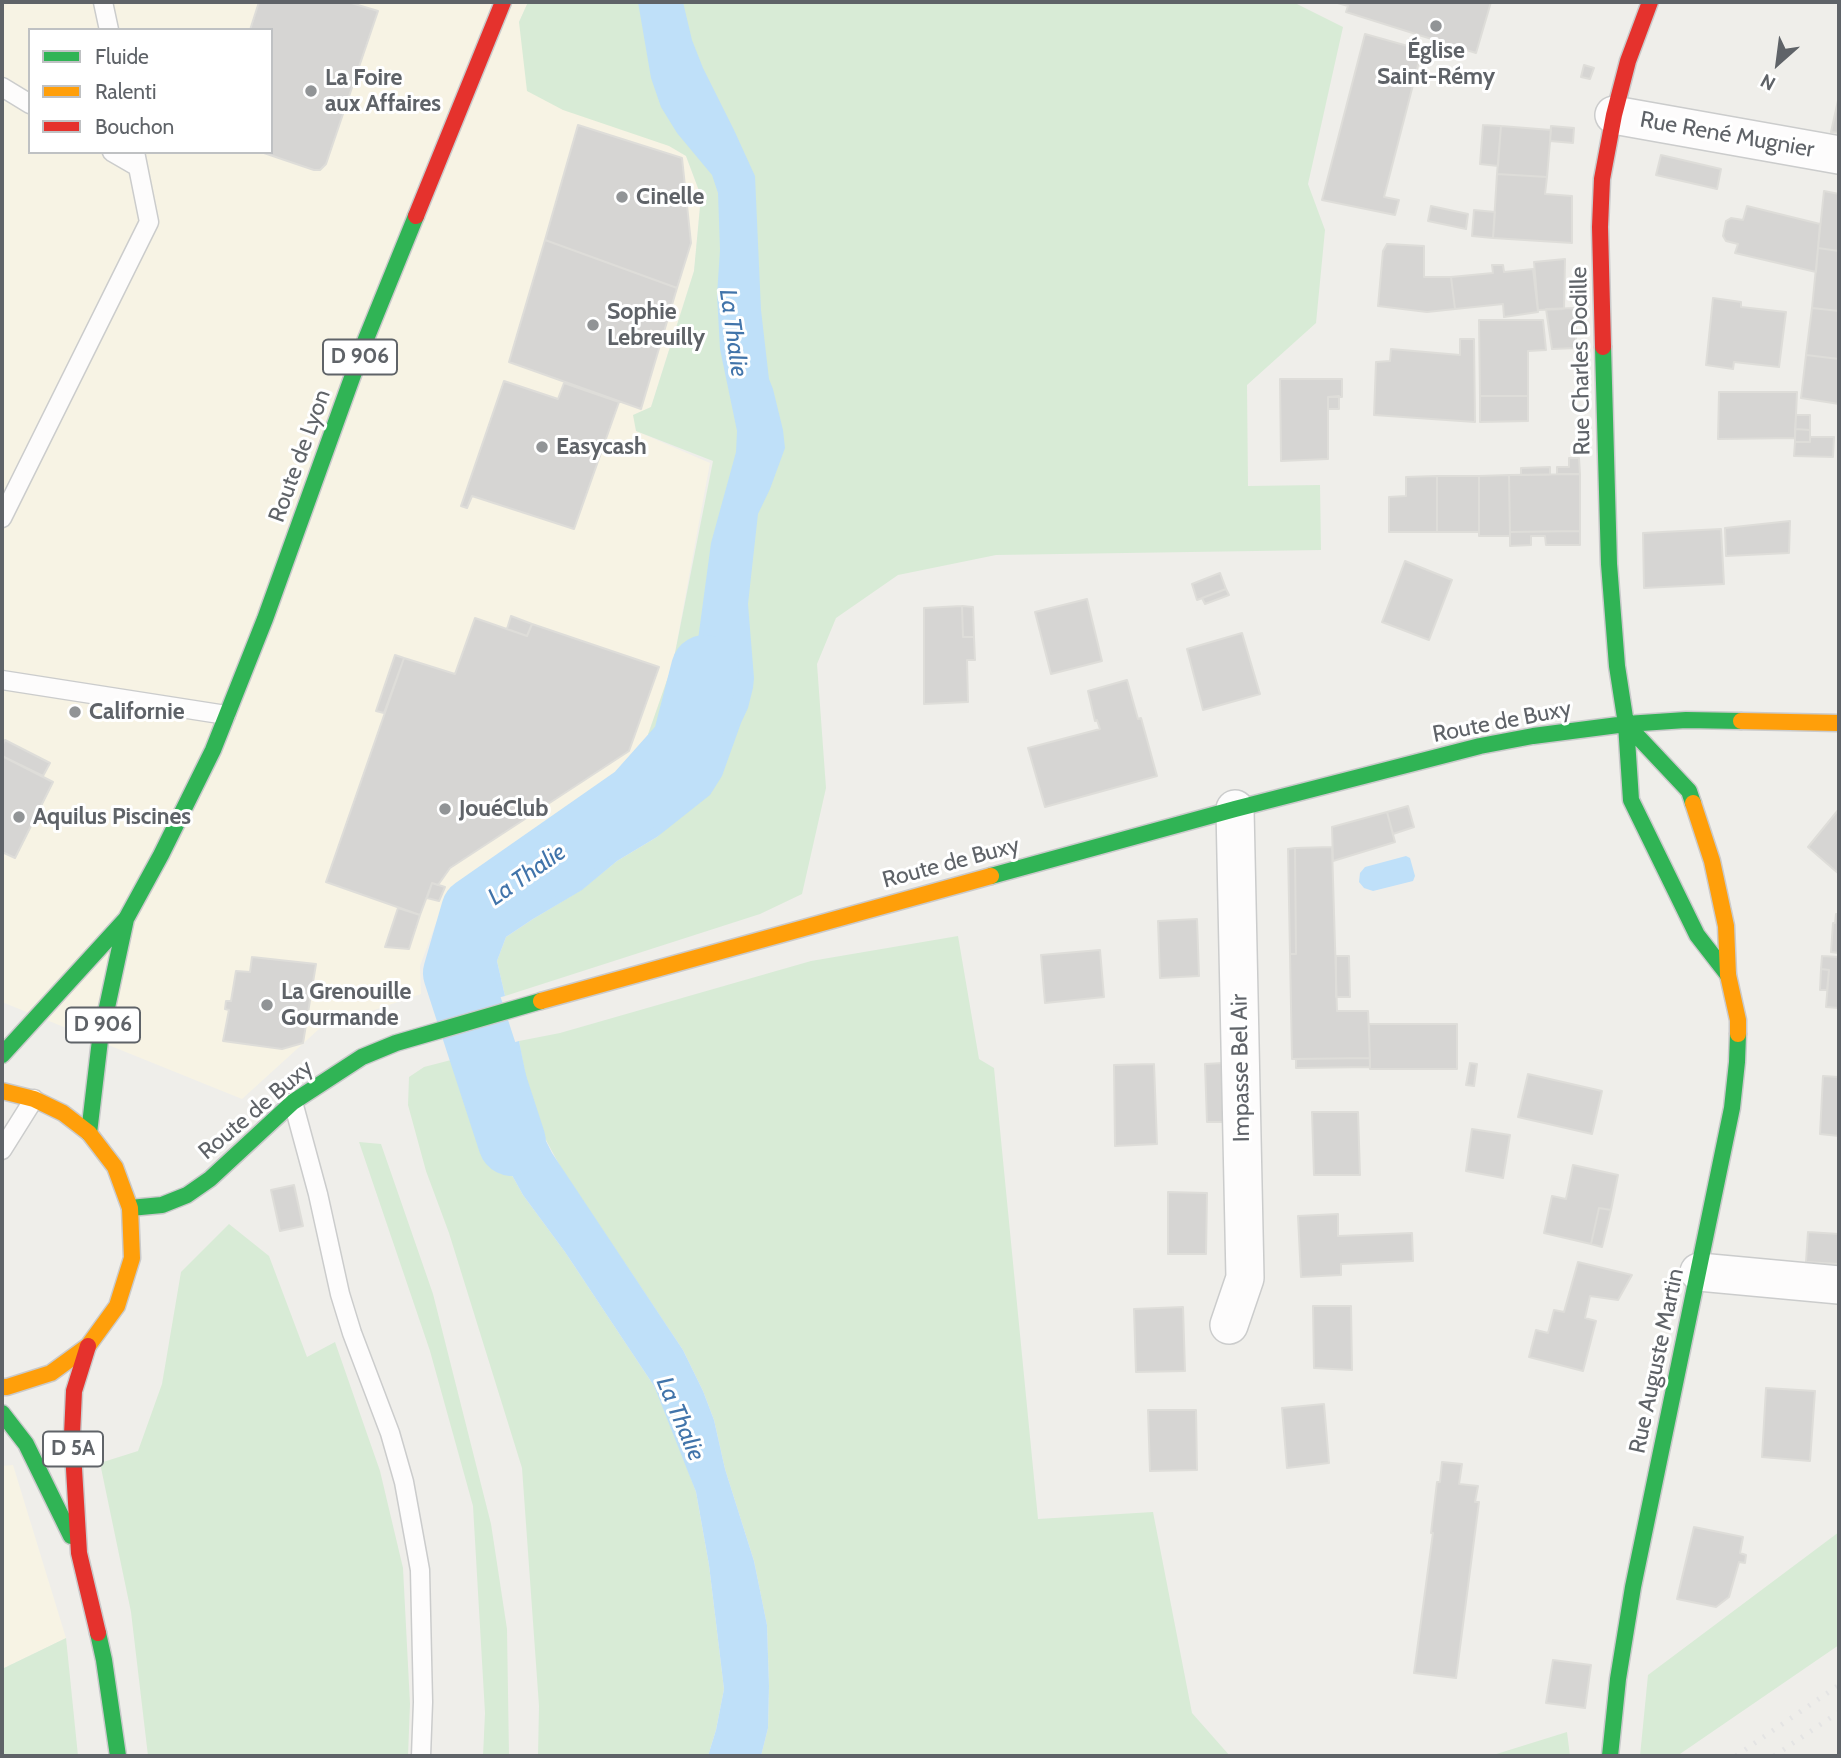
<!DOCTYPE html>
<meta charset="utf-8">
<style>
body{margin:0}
#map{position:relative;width:1841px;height:1758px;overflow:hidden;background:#efeeea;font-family:Cabin,sans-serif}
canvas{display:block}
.frame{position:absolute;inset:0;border:4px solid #5f6368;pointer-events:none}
.legend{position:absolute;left:28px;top:28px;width:245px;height:126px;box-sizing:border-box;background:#fff;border:2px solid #bfc1c3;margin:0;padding:9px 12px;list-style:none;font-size:21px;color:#5f6368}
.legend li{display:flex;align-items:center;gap:14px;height:35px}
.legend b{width:35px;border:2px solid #bfc1c3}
.north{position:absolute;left:1743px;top:28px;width:70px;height:70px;-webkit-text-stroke:5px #fff;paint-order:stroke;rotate:208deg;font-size:19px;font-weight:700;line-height:28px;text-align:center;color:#5f6368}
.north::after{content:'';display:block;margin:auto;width:24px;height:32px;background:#5f6368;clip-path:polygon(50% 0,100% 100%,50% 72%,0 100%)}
</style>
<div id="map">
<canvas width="1841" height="1758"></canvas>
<div class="frame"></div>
<ul class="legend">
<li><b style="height:9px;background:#30b455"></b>Fluide</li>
<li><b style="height:9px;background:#ff9f0a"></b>Ralenti</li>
<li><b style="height:9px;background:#e5322d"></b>Bouchon</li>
</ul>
<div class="north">N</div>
</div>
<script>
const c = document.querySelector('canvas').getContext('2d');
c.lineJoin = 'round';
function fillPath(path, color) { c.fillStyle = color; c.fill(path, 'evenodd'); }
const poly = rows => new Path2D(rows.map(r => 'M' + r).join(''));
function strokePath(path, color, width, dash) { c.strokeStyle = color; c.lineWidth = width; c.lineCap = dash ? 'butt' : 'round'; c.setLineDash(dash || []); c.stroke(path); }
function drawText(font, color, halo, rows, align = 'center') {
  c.font = font + ' Cabin,sans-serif'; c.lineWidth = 6; c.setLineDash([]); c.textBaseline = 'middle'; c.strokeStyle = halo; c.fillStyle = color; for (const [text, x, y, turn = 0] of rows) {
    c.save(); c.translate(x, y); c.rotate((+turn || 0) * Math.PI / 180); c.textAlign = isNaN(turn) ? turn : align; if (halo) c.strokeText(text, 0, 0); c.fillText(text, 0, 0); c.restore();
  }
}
fillPath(poly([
 [2,2,528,2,519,22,670,146,686,156,701,196,694,271,651,407,634,415,636,431,710,463,673,663,638,763,518,851,459,889,437,920,420,966,421,994,319,1029,242,1099,2,1002],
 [30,30,271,30,271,152,30,152],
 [13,1465,66,1638,2,1669,2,1466]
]), '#f7f3e4');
fillPath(poly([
 [528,2,1293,2,1343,27,1308,184,1325,230,1316,323,1247,385,1248,486,1320,485,1321,550,996,555,898,575,836,618,817,664,826,788,802,894,760,914,505,996,497,961,506,937,533,919,581,890,617,861,657,837,721,776,638,763,673,663,713,461,636,431,633,415,651,407,694,271,701,196,686,156,669,146,563,110,527,91,519,22],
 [958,936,979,1059,994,1068,1038,1519,1153,1512,1192,1713,1230,1756,761,1756,768,1728,769,1686,767,1625,754,1561,725,1469,714,1420,703,1391,683,1350,561,1168,539,1127,527,1084,519,1041,560,1033,811,961],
 [451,1060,463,1096,472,1114,503,1159,523,1195,565,1252,654,1386,681,1451,696,1492,699,1509,709,1565,724,1689,716,1730,708,1756,538,1756,539,1706,522,1468,449,1233,426,1171,408,1105,409,1077,424,1067],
 [359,1142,381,1144,433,1294,491,1524,507,1629,509,1756,483,1756,485,1713,473,1506,430,1351],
 [229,1224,269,1256,307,1357,335,1342,380,1471,403,1568,410,1704,408,1756,148,1756,131,1612,100,1463,138,1451,162,1384,181,1272],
 [1839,1532,1839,1645,1677,1756,1640,1756,1648,1675],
 [66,1638,78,1756,2,1756,2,1669],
 [1567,1732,1570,1756,1490,1756]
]), '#d8ebd6');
fillPath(poly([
 [638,2,683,2,692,40,703,68,734,130,755,176,761,310,769,379,773,389,783,430,785,448,770,489,758,514,748,604,754,678,753,688,748,708,741,723,722,776,710,795,657,837,617,861,582,890,533,919,506,937,497,961,505,996,452,1010,442,959,443,948,449,939,459,927,488,901,604,819,636,801,657,782,672,761,687,729,693,704,697,673,697,647,711,543,736,452,737,431,720,349,717,295,720,250,718,193,712,175,677,133,661,107,651,78],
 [1406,856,1410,858,1415,876,1413,881,1373,891,1364,888,1359,882,1360,873,1365,867],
 [519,1041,532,1105,539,1127,552,1153,683,1350,703,1391,714,1420,725,1469,754,1561,767,1625,769,1686,768,1728,761,1756,708,1756,716,1730,724,1689,709,1565,696,1492,662,1406,654,1386,565,1252,523,1195,503,1159,472,1114,463,1096,451,1060]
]), '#bfe0f9');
strokePath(poly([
 [512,1142,457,973,475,911,637,798,686,743,705,669]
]), '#bfe0f9', 68);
const building = poly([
 [259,2,348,2,378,11,326,164,320,170,314,170,261,152,271,152,271,30,250,30,259,2],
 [1334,2,1491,2,1476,53,1346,12,1348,6,1334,2],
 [1365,34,1422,50,1384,197,1399,200,1395,215,1322,200,1365,34],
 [1584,65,1594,68,1590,79,1581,77,1584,65],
 [1839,96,1839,133,1831,132,1839,96],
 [578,125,682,158,691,243,677,288,545,240,578,125],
 [1483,125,1501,126,1498,166,1480,164,1483,125],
 [1501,126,1551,130,1547,177,1497,174,1501,126],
 [1551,126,1574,128,1573,143,1550,141,1551,126],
 [1661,155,1721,169,1717,189,1656,175,1661,155],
 [1497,174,1547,177,1545,194,1572,196,1572,243,1493,238,1497,174],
 [1824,191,1839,194,1839,251,1818,248,1824,191],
 [1431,206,1468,214,1466,229,1428,221,1431,206],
 [1747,206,1820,224,1816,272,1735,253,1738,244,1726,241,1723,236,1726,221,1731,218,1743,220,1747,206],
 [1474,210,1495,212,1493,238,1472,236,1474,210],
 [545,240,677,288,641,409,509,362,545,240],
 [1387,244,1424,246,1424,277,1451,277,1455,309,1427,312,1378,306,1383,251,1387,244],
 [1818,248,1839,251,1839,311,1812,308,1818,248],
 [1565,259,1564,309,1538,310,1534,262,1565,259],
 [1492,265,1503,265,1504,272,1533,269,1538,312,1504,317,1503,304,1455,309,1451,277,1493,273,1492,265],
 [1713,298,1741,302,1741,307,1786,312,1779,367,1734,362,1733,369,1706,365,1713,298],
 [1576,308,1576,348,1552,349,1546,309,1576,308],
 [1812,308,1839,311,1839,359,1806,355,1812,308],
 [1479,320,1543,320,1546,350,1528,351,1528,396,1480,396,1479,320],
 [1460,339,1474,339,1475,422,1374,415,1376,362,1390,361,1391,349,1460,355,1460,339],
 [1806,355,1839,359,1839,404,1801,398,1806,355],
 [1280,379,1342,379,1342,397,1328,397,1328,459,1281,461,1280,379],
 [504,381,558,399,564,383,619,402,574,529,472,496,467,508,461,506,504,381],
 [1719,392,1797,392,1795,438,1718,439,1719,392],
 [1339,396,1339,409,1328,409,1328,397,1339,396],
 [1480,396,1528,396,1528,421,1480,422,1480,396],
 [1796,415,1810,415,1810,430,1795,429,1796,415],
 [1795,429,1810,430,1810,442,1795,442,1795,429],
 [1810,437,1834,437,1833,457,1794,456,1795,442,1810,442,1810,437],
 [1569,458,1579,458,1580,474,1557,474,1557,467,1569,467,1569,458],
 [1550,467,1550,475,1521,475,1521,468,1550,467],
 [1580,474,1580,531,1510,532,1509,475,1580,474],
 [1509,475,1510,536,1479,536,1479,476,1509,475],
 [1437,476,1479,476,1479,532,1437,532,1437,476],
 [1437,476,1437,532,1389,532,1389,497,1406,496,1406,477,1437,476],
 [1790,521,1789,553,1726,556,1725,528,1790,521],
 [1721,529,1724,584,1644,588,1643,533,1721,529],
 [1580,531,1580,545,1546,545,1545,536,1531,536,1531,545,1510,546,1510,532,1580,531],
 [1405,561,1452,580,1429,640,1382,622,1405,561],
 [1220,573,1226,589,1197,600,1192,584,1220,573],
 [1226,589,1229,595,1205,604,1202,598,1226,589],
 [1087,599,1102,661,1051,674,1035,612,1087,599],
 [962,606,963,637,974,637,975,660,967,660,968,702,924,704,924,608,962,606],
 [962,606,973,607,974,637,963,637,962,606],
 [511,616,532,624,527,636,507,629,511,616],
 [475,618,527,636,532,624,659,667,629,751,450,868,438,885,432,883,420,915,326,882,404,658,455,674,475,618],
 [1242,633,1260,694,1203,710,1187,649,1242,633],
 [395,655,404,658,384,713,376,711,395,655],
 [1127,680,1138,719,1141,718,1157,776,1045,807,1028,748,1100,729,1097,720,1095,721,1088,691,1127,680],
 [5,740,50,763,43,776,2,756,2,746,5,740],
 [2,756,53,782,15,858,2,852,2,756],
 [1408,806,1414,827,1393,834,1387,812,1408,806],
 [1839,809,1839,874,1808,847,1839,809],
 [1387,812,1395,842,1333,861,1332,827,1387,812],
 [1332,847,1337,1011,1368,1011,1370,1058,1292,1059,1290,954,1296,954,1295,848,1332,847],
 [1295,848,1296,954,1290,954,1288,849,1295,848],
 [432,883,445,887,439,901,427,898,432,883],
 [398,908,420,915,409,949,385,947,398,908],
 [1836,914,1839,914,1839,953,1831,952,1833,923,1835,923,1836,914],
 [1197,919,1199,976,1160,978,1158,921,1197,919],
 [1100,950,1104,997,1045,1003,1041,955,1100,950],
 [1336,956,1349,956,1350,997,1336,997,1336,956],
 [1822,956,1839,957,1839,1008,1826,1007,1829,970,1821,969,1822,956],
 [252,957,316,964,303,1043,282,1049,223,1041,229,1010,225,1009,226,1001,231,1001,236,971,250,972,252,957],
 [1821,969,1829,970,1827,990,1820,990,1821,969],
 [1369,1024,1457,1024,1457,1069,1370,1069,1369,1024],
 [1370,1058,1370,1067,1296,1068,1296,1059,1370,1058],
 [1223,1063,1225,1122,1207,1122,1205,1064,1223,1063],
 [1470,1063,1477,1064,1474,1086,1466,1085,1470,1063],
 [1154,1064,1157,1144,1115,1146,1114,1065,1154,1064],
 [1528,1074,1602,1091,1592,1134,1518,1117,1528,1074],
 [1823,1076,1839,1077,1839,1136,1820,1134,1823,1076],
 [1312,1112,1358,1112,1360,1175,1314,1175,1312,1112],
 [1472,1129,1510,1135,1503,1178,1466,1171,1472,1129],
 [1573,1165,1618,1175,1611,1210,1599,1208,1591,1244,1544,1233,1552,1196,1566,1199,1573,1165],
 [294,1185,303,1226,280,1231,271,1190,294,1185],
 [1168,1192,1207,1193,1206,1254,1168,1254,1168,1192],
 [1599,1208,1611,1210,1602,1247,1591,1244,1599,1208],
 [1338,1214,1338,1236,1412,1233,1413,1261,1341,1264,1341,1275,1301,1277,1298,1216,1338,1214],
 [1808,1232,1839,1234,1839,1264,1806,1262,1808,1232],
 [1578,1262,1632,1275,1618,1300,1590,1296,1585,1318,1596,1321,1583,1371,1529,1357,1536,1330,1548,1333,1554,1310,1564,1312,1578,1262],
 [1313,1306,1351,1306,1352,1370,1314,1368,1313,1306],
 [1183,1307,1185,1371,1136,1372,1134,1309,1183,1307],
 [1766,1388,1815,1391,1810,1461,1762,1457,1766,1388],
 [1324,1404,1329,1463,1287,1468,1282,1408,1324,1404],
 [1148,1410,1196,1410,1197,1470,1150,1471,1148,1410],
 [1442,1462,1462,1464,1459,1484,1478,1486,1475,1502,1479,1502,1456,1678,1414,1673,1433,1533,1431,1533,1437,1482,1440,1482,1442,1462],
 [1694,1527,1743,1537,1740,1553,1746,1555,1745,1563,1739,1562,1729,1597,1716,1607,1677,1599,1694,1527],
 [1553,1660,1591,1665,1585,1708,1546,1703,1553,1660]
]);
fillPath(building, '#d6d5d3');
strokePath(building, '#deddd9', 2);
const lane = poly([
 [103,2,109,30],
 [2,87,30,104],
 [112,152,138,167],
 [2,518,149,222,135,152],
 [2,680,226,715],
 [293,1102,318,1194,340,1294,352,1333,390,1433,404,1482,420,1570,423,1702,421,1756],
 [2,1150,34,1099]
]);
const street = poly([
 [1614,115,1839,155],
 [1699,1272,1839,1285],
 [1229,1325,1245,1278,1235,809]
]);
const fast = poly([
 [1603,347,1609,564,1617,666,1626,724,1631,800,1697,935,1728,975],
 [1626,724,1689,791,1693,803],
 [991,876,1235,809,1480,746,1533,736,1626,724,1686,720,1741,721],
 [2,1055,126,919,161,855,213,750,265,619,366,339,416,216],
 [89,1133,100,1040,126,919],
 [130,1208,162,1205,187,1195,210,1179,293,1102,362,1057,396,1043,541,1001],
 [2,1413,26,1444,71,1536],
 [98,1633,104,1660,118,1756],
 [1610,1756,1618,1679,1633,1587,1732,1108,1737,1062,1738,1034]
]);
const slow = poly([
 [1741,721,1839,723],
 [1693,803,1712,861,1726,926,1728,975,1738,1020,1738,1034],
 [541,1001,991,876],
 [2,1091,34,1099,63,1113,89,1133,115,1167,130,1208,132,1258,117,1306,88,1346,51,1373,7,1387,2,1387]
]);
const jam = poly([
 [416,216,503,2],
 [1603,347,1600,227,1602,179,1614,115,1628,61,1650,2],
 [88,1346,74,1391,72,1435,79,1553,98,1633]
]);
strokePath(lane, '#cbcccc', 21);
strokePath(street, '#cbcccc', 40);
strokePath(fast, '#cacacb', 19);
strokePath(slow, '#cacacb', 19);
strokePath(jam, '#cacacb', 19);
strokePath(lane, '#fdfcfc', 18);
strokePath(street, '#fdfcfc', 37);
strokePath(fast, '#30b455', 16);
strokePath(slow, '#ff9f0a', 16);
strokePath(jam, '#e5322d', 16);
strokePath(poly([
 [1736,1756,1839,1685],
 [1774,1756,1839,1712]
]), '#e4e4e4', 5, [2, 9]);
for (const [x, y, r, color] of [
 [1436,26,7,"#919496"],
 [311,91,7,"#919496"],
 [622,197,7,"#919496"],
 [593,325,7,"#919496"],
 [542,447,7,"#919496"],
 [75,712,7,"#919496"],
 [445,809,7,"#919496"],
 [19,817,7,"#919496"],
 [267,1005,7,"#919496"]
]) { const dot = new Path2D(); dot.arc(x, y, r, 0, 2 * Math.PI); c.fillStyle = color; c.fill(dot); strokePath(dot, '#fff', 2.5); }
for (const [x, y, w] of [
 [360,357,74],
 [103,1025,74],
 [73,1449,60]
]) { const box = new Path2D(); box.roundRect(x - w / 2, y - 17.5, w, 35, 5); c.fillStyle = '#fff'; c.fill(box); strokePath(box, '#5f6368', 2); }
drawText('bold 21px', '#5f6368', null, [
 ["D 906",360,357],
 ["D 906",103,1025],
 ["D 5A",73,1449]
]);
drawText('bold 23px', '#5f6368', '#fff', [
 ["Église",1436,51,"center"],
 ["Saint-Rémy",1436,77,"center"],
 ["La Foire",325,78],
 ["aux Affaires",325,104],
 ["Cinelle",636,197],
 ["Sophie",607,312],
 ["Lebreuilly",607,338],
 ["Easycash",556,447],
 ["Californie",89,712],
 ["JouéClub",459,809],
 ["Aquilus Piscines",33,817],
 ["La Grenouille",281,992],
 ["Gourmande",281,1018]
], 'left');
drawText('23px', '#5f6368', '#fff', [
 ["Rue René Mugnier",1727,135,10],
 ["Rue Charles Dodille",1581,361,-91],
 ["Route de Lyon",300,456,-70],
 ["Route de Buxy",1502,722,-11],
 ["Route de Buxy",951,863,-15],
 ["Impasse Bel Air",1241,1068,-91],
 ["Route de Buxy",256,1110,-40],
 ["Rue Auguste Martin",1657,1361,-78]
]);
drawText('italic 24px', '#4174aa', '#fff', [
 ["La Thalie",733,333,82],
 ["La Thalie",527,875,-35],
 ["La Thalie",680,1419,67]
]);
</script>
